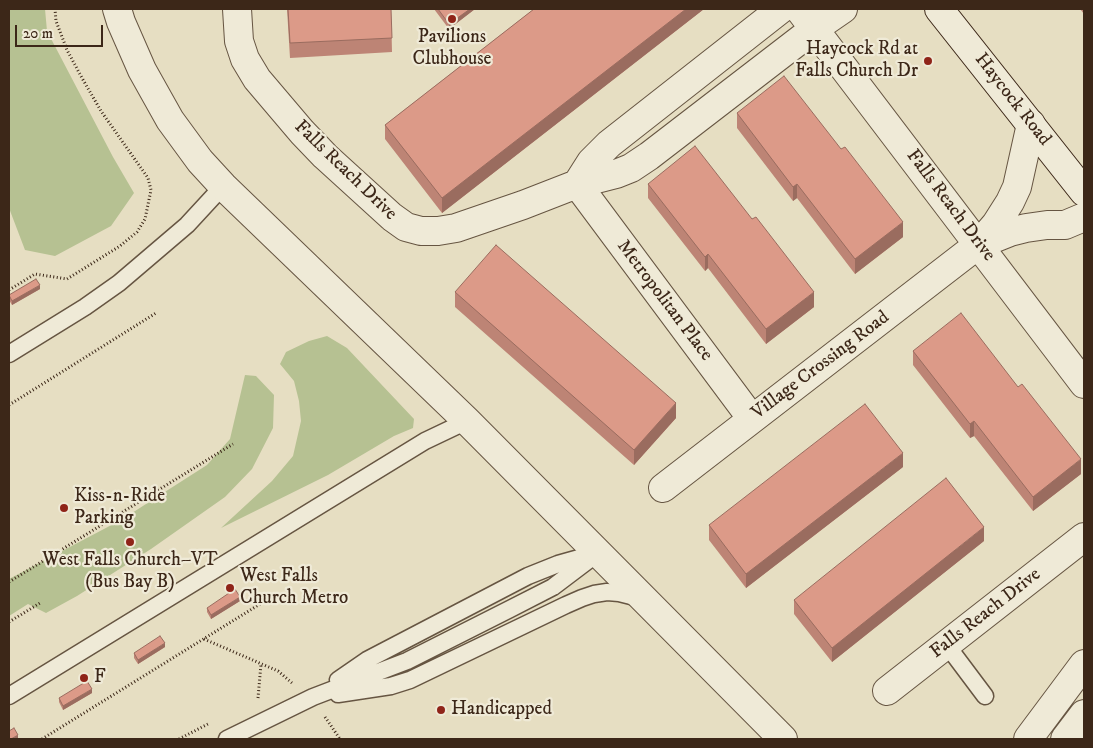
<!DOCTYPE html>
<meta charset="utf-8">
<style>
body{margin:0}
#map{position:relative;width:1093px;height:748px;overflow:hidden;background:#e6dec2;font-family:"IM FELL DW Pica",serif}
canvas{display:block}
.frame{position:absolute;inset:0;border:10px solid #3c2718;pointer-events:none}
.scale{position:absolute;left:15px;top:25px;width:88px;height:22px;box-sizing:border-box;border:2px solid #3c2718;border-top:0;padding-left:6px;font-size:15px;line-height:18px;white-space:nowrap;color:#3c2718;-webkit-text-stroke:4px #efead7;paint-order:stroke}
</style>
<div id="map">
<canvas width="1093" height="748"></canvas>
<div class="frame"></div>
<div class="scale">20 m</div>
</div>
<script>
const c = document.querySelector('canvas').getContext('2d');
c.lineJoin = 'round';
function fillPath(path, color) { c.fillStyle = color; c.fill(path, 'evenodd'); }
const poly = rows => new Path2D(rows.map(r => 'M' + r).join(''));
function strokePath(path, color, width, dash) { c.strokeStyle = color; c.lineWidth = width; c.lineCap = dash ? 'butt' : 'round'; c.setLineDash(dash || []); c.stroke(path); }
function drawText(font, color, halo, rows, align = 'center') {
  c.font = font + ' "IM FELL DW Pica",serif'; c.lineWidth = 4.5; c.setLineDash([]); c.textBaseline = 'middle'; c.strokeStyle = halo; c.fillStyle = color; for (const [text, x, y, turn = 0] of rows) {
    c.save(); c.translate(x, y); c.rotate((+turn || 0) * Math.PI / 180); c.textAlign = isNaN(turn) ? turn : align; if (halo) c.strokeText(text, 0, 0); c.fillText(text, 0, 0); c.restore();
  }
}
fillPath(poly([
 [9,9,45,9,47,31,113,157,134,193,111,226,55,256,25,250,9,208],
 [327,336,347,348,414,419,413,428,394,436,328,475,221,528,272,481,293,456,301,421,299,401,294,381,280,364,286,352,309,341],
 [245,375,256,376,274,395,273,428,252,469,225,497,151,549,77,596,46,613,28,604,9,616,9,579,121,520,207,465,230,439]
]), '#b6c192');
const service = poly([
 [9,354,85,307,119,283,187,225,223,186],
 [946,644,985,696],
 [338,680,367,660,528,576,558,564,590,555],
 [338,694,391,686,410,680,566,605,582,598,594,594,607,592,619,593,639,598],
 [9,696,425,441,467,421],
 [227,739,313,697,407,661,510,609,553,587,598,553]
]);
const minor = poly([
 [117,9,121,22,142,70,170,120,200,161,223,186,467,421,783,739],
 [237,9,239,41,245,59,257,79,302,132,325,156,392,217,406,227,421,231,438,231,456,228,523,205,577,184,616,174,631,168,649,156,814,29,843,9],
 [799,9,1084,384],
 [577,184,752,419],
 [577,184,591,162,609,144,781,9],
 [980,244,1010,232,1026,228,1047,225,1065,225,1084,217],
 [663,488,979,244,996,224,1010,202,1017,187,1031,124],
 [887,691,1084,537],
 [1028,739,1084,664],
 [1065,739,1084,714]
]);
const secondary = poly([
 [939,9,1084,192]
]);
strokePath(service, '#665542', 19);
strokePath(minor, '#665542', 30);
strokePath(secondary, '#3c2718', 30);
strokePath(poly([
 [9,290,35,274,67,279,120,246,137,232,145,219,151,190,148,178,101,111,82,78,67,50,56,21,55,9],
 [9,405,156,313],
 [9,582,233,444],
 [9,622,40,603],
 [204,639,278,671,292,683],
 [258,698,261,664],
 [325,717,340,739],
 [42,739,260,604],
 [179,739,208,724]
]), '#3c2718', 3, [1, 2.5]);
strokePath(service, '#efead7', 16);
strokePath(minor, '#efead7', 28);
strokePath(secondary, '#efead7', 28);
fillPath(poly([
 [287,9,391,9,392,52,290,58],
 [434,9,475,9,449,29],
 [534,9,704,9,442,213,385,139,385,125],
 [1080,9,1084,9,1084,14],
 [737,113,903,237,855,274,797,198,793,201,737,128],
 [648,184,814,307,766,344,708,268,705,271,648,198],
 [40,289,12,305,9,300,9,295],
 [455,292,676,418,634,465,455,307],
 [913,351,1081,474,1033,511,974,436,970,438,913,365],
 [903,467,746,588,709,540,709,525],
 [984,541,832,662,794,614,794,600],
 [240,601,211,619,207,612,207,608],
 [165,647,138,664,134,658,134,653],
 [92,693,63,710,59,702,59,698]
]), '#bd8475');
fillPath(poly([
 [470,9,475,9,449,29,449,24],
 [686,9,704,9,442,213,442,198],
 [797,184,797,198,793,201,793,187],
 [903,222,903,237,855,274,855,259],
 [708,254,708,268,705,271,705,257],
 [40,285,40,289,12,305,12,301],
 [814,292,814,307,766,344,766,329],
 [676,403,676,418,634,465,634,450],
 [974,421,974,436,970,438,970,424],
 [903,453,903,467,746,588,746,574],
 [1081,459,1081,474,1033,511,1033,497],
 [984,527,984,541,832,662,832,648],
 [240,597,240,601,211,619,211,615],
 [165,643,165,647,138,664,138,660],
 [92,689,92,693,63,710,63,706],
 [18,735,18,739,11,739]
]), '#9a6c5f');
const building = poly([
 [288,9,391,9,392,38,290,43,288,9],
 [438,9,470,9,449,24,438,9],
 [534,9,686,9,442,198,385,125,534,9],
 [784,76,841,149,845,147,903,222,855,259,797,184,793,187,737,113,784,76],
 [695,146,752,219,756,217,814,292,766,329,708,254,705,257,648,184,695,146],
 [496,245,676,403,634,450,455,292,496,245],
 [36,279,40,285,12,301,9,295,36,279],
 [961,313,1018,387,1022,384,1081,459,1033,497,974,421,970,424,913,351,961,313],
 [865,404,903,453,746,574,709,525,865,404],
 [946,478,984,527,832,648,794,600,946,478],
 [235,589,240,597,211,615,207,608,235,589],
 [160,636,165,643,138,660,134,653,160,636],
 [87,681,92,689,63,706,59,698,87,681],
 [14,728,18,735,11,739,9,739,9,731,14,728]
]);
fillPath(building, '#dc9a88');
strokePath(building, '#9a6c5f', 1);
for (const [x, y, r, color] of [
 [452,19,5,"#8f2418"],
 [928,61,5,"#8f2418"],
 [64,508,5,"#8f2418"],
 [130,542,5,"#8f2418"],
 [230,588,5,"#8f2418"],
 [84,678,5,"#8f2418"],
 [441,710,5,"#8f2418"]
]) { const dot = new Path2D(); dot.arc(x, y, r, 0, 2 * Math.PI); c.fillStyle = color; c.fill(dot); strokePath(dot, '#efead7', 2); }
drawText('19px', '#3c2718', '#efead7', [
 ["Pavilions",452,38,"center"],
 ["Clubhouse",452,60,"center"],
 ["Haycock Rd at",918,50,"right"],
 ["Falls Church Dr",918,72,"right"],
 ["Kiss-n-Ride",74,497],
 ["Parking",74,519],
 ["West Falls Church–VT",130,561,"center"],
 ["(Bus Bay B)",130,583,"center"],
 ["West Falls",240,577],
 ["Church Metro",240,599],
 ["F",94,678],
 ["Handicapped",451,710]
], 'left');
drawText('19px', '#3c2718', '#efead7', [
 ["Haycock Road",1012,100,52],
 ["Falls Reach Drive",345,171,44],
 ["Falls Reach Drive",950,206,53],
 ["Metropolitan Place",664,301,53],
 ["Village Crossing Road",821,366,-37],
 ["Falls Reach Drive",986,614,-38]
]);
</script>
